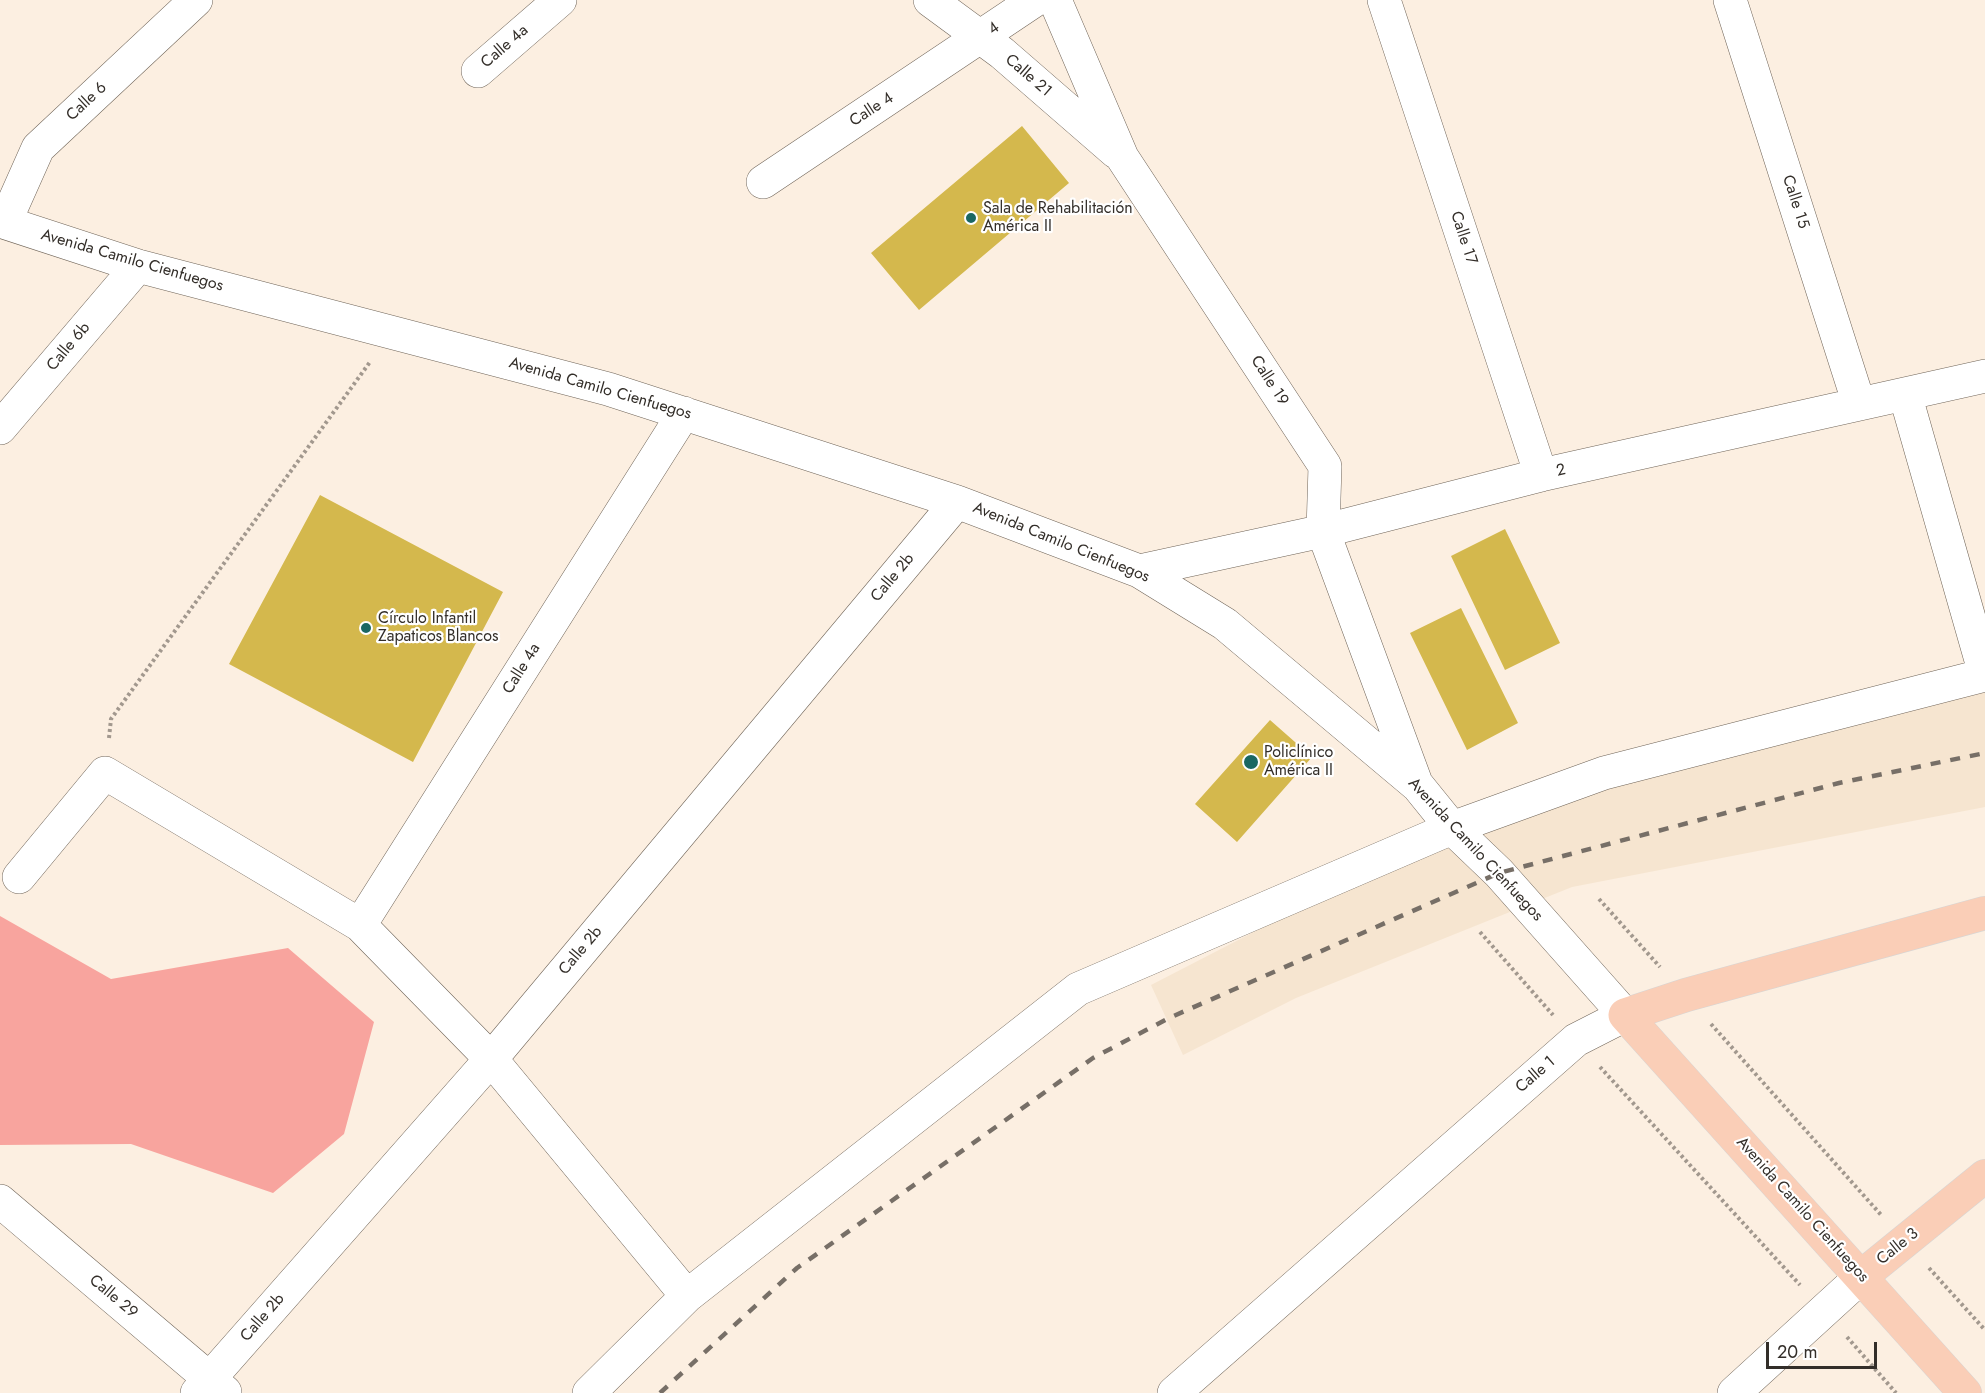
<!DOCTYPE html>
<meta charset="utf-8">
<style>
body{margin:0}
#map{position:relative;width:1985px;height:1393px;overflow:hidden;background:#fcefe1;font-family:Jost,sans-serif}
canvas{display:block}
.scale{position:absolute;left:1766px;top:1342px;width:111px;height:27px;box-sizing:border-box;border:3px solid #332e29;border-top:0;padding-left:8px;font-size:18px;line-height:21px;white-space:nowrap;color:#332e29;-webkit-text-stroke:4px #fff;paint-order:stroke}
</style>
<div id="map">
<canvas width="1985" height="1393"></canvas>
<div class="scale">20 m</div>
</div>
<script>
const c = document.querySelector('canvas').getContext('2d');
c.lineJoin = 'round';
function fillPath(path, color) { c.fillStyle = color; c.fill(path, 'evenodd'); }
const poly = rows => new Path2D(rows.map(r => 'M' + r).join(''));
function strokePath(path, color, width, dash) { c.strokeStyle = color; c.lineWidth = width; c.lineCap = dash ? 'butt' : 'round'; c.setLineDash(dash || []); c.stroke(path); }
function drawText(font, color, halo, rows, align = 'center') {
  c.font = font + ' Jost,sans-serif'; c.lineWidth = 4.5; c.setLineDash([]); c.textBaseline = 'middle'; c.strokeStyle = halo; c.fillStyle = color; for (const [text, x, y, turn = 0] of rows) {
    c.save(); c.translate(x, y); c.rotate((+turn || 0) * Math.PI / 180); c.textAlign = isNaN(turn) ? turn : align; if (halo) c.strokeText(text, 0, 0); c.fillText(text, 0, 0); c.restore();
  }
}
fillPath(poly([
 [1985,677,1985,807,1572,887,1296,998,1183,1055,1151,985,1312,902,1511,818]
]), '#f6e5d0');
fillPath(poly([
 [0,916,111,979,288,948,374,1022,344,1134,273,1193,131,1144,0,1145]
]), '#f8a49e');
fillPath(poly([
 [1022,126,1069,183,919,310,871,253],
 [320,495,503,592,413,762,229,664],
 [1505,529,1560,643,1505,670,1451,556],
 [1461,608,1518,723,1467,750,1410,633],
 [1270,720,1312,757,1237,842,1195,804]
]), '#d4b84d');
const minor = poly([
 [930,0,1002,53,1116,152],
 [1055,0,1122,157,1325,466,1323,531,1416,783],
 [1384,0,1541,475],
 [1730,0,1859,404],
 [478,71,560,0],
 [763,182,1035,0],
 [0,221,138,266,608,389,957,502,1139,571,1225,624,1418,786,1452,828,1499,873,1625,1015,1576,1040,1174,1393],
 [5,222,38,148,196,0],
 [1905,394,1985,674],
 [0,428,138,266],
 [1139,571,1323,531,1541,475,1985,376],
 [19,877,105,773,360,925,491,1059,687,1296],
 [360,925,684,413],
 [0,1201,225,1392],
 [197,1393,491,1059,957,502],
 [589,1393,687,1296,1078,989,1452,828,1604,773,1985,675],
 [1734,1393,1862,1276]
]);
const major = poly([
 [1862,1276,1985,1176],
 [1965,1393,1625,1015,1686,995,1985,913]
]);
strokePath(minor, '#706559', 34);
strokePath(major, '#d6d5d4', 34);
strokePath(poly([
 [109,738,111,719,370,362],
 [1599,899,1660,967],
 [1480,932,1553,1015],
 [1711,1024,1882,1216],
 [1600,1067,1800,1285],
 [1929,1268,1985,1330],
 [1847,1337,1896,1393]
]), '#a2988e', 4, [3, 3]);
strokePath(minor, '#fff', 33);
strokePath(major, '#faceb7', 33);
strokePath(poly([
 [660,1393,797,1268,1093,1058,1169,1018,1499,873,1839,783,1985,753]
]), '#776f67', 4.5, [10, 10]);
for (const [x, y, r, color] of [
 [971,218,6,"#1a6762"],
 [366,628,6,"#1a6762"],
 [1251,762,8,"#1a6762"]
]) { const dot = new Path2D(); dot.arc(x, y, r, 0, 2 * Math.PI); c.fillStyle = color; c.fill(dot); strokePath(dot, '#fff', 2); }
drawText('16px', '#332e29', '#fff', [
 ["4",994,29,-35],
 ["Calle 4a",505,47,-41],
 ["Calle 21",1028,76,41],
 ["Calle 6",87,102,-43],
 ["Calle 4",872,110,-33],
 ["Calle 15",1795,202,72],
 ["Calle 17",1463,238,72],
 ["Avenida Camilo Cienfuegos",132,261,16],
 ["Calle 6b",69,347,-50],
 ["Calle 19",1269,381,57],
 ["Avenida Camilo Cienfuegos",600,389,16],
 ["2",1561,471,-13],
 ["Avenida Camilo Cienfuegos",1061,543,22],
 ["Calle 2b",893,578,-50],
 ["Calle 4a",522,669,-58],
 ["Avenida Camilo Cienfuegos",1475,850,47],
 ["Calle 2b",581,951,-50],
 ["Calle 1",1536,1075,-41],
 ["Avenida Camilo Cienfuegos",1802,1210,48],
 ["Calle 3",1898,1247,-39],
 ["Calle 29",113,1297,40],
 ["Calle 2b",263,1318,-49]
]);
drawText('16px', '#332e29', '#fff', [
 ["Sala de Rehabilitación",983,209],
 ["América II",983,227],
 ["Círculo Infantil",378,619],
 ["Zapaticos Blancos",378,637],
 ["Policlínico",1264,753],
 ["América II",1264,771]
], 'left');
</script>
